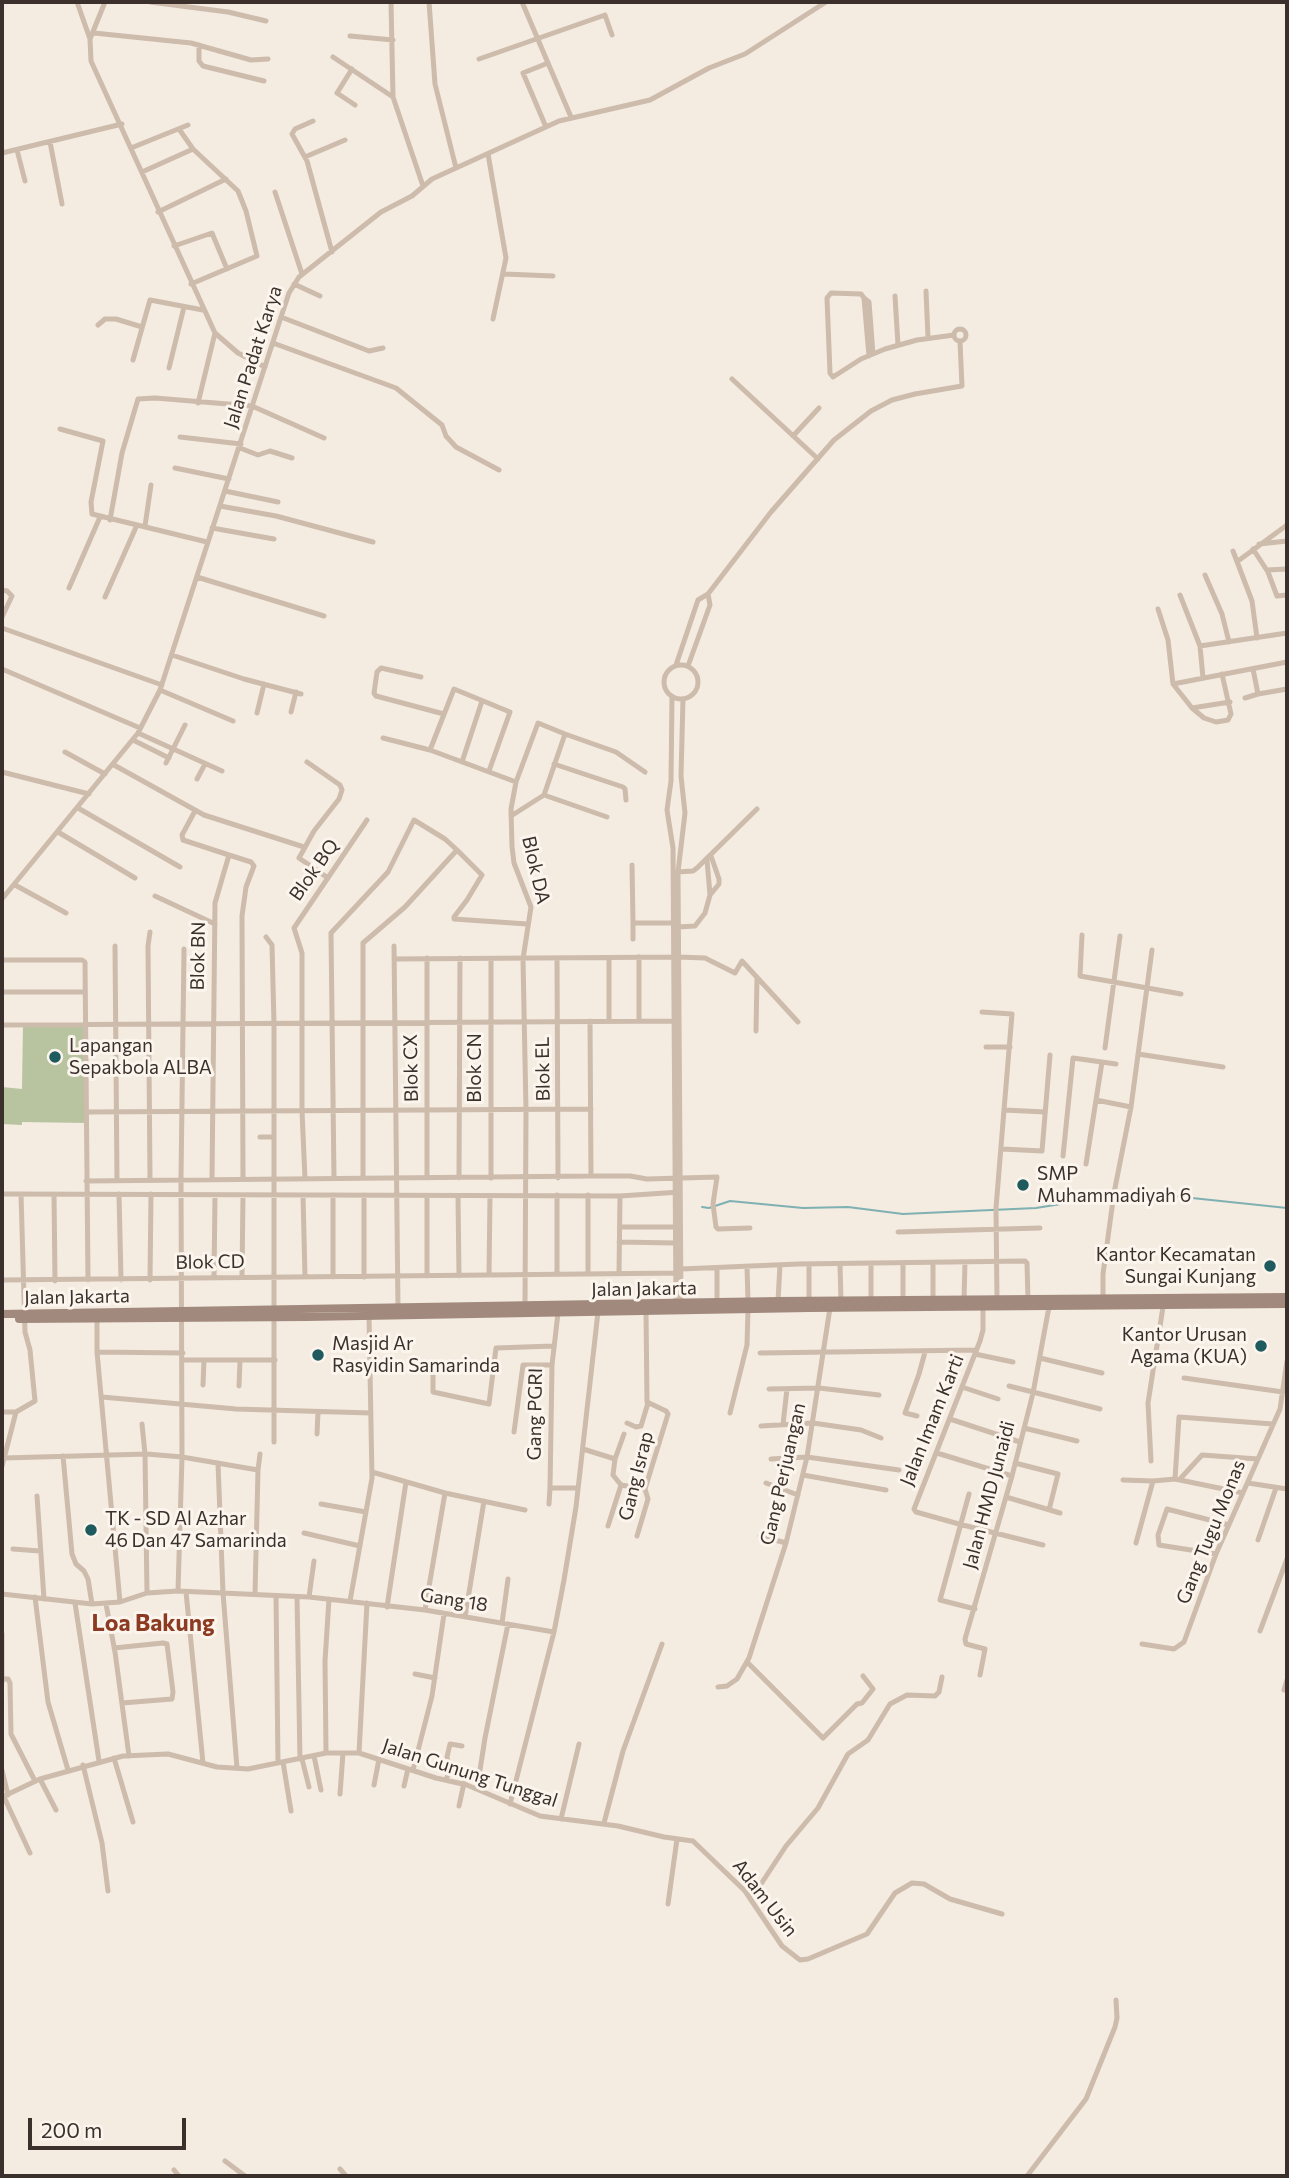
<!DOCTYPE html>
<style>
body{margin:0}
#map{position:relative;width:1289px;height:2178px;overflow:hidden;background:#f4ebe1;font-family:Commissioner,sans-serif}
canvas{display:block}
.frame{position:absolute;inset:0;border:4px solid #3b302b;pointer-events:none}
.scale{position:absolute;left:28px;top:2118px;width:158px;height:32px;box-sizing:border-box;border:4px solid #3b302b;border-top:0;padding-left:9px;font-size:21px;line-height:24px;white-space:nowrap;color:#3b302b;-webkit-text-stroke:5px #fbf5ee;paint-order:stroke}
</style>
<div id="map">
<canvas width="1289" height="2178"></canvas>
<div class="frame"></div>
<div class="scale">200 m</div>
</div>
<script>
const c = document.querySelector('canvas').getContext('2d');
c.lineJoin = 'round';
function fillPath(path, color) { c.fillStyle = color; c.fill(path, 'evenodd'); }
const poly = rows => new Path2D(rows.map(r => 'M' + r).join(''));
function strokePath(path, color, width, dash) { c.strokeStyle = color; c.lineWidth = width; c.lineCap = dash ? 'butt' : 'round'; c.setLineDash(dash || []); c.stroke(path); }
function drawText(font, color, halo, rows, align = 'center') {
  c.font = font + ' Commissioner,sans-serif'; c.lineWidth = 6; c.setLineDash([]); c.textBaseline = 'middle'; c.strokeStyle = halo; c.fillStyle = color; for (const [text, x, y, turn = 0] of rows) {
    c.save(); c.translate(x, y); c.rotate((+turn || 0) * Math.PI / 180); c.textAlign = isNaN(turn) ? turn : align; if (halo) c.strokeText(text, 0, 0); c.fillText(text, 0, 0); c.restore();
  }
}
fillPath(poly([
 [86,1024,87,1123,22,1122,22,1125,2,1124,2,1087,22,1089,23,1025]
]), '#b8c4a0');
strokePath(poly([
 [702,1207,709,1208,730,1201,803,1208,848,1207,903,1214,1036,1208,1135,1192,1287,1208]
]), '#7fb0b2', 2);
strokePath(poly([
 [77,2,90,39],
 [105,2,90,39,91,61,215,333,238,353,265,367],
 [150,2,228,12,266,21],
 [391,2,393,97,423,186],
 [429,2,435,84,456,168],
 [522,2,571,117],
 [94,33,191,43,251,60,268,59],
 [350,36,393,40],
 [199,45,199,61,203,66,264,81],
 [333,57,393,97],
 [479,59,605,15,612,35],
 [352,69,337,93,355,105],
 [313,121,295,129,292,134,307,161,332,252],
 [546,127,523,73,548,63],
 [179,129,193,149,238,191,246,211,257,256,191,284],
 [50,142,62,204],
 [131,148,188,125],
 [17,150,25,181],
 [2,153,122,124],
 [488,154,506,258,493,319],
 [305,157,345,140],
 [142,172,193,149],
 [275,192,302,274],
 [158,212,226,179],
 [174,246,212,233,227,269],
 [504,274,553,276],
 [294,284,320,296],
 [926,291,928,338],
 [895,296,898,345],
 [864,298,869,302,873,354],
 [281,317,369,351,383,348],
 [98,325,105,319,116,319,142,327],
 '954 335a6 6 0 1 1 12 0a6 6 0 1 1-12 0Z',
 [273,343,396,388,442,425,446,436,456,447,499,470],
 [869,356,864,298,861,294,831,293,827,298,830,373,833,377,861,359,885,349,917,340,954,335],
 [133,360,150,300,203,310],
 [169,368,184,307],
 [732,379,818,459],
 [198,403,215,333],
 [60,429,103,441,91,502,92,514,207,542],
 [793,436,819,408],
 [180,437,241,444],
 [240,448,258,455,270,451,292,458],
 [175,468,229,479],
 [225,491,278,502],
 [220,506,276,516,373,542],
 [110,520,122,453,138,399,155,398,252,406,324,438],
 [145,526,151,485],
 [212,528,274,539],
 [1259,544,1287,541],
 [1253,549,1268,572,1277,596,1287,595],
 [1233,551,1252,601,1257,638],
 [1238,561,1287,525],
 [1267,570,1287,569],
 [1205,575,1222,614,1229,642],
 [197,577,324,616],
 [69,588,100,517],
 [2,590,7,591,12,596,2,617],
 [1180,595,1200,646,1203,678],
 [105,597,137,525],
 [1158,609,1168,640,1173,684,1192,708,1204,718,1216,722,1228,720,1231,714,1222,674],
 [2,628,162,685],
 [1200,646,1287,633],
 [172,655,244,679,301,694],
 '664 682a17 17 0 1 1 34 0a17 17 0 1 1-34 0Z',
 [676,665,698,600,708,594,771,512,834,440,871,411,892,400,915,394,962,386,960,342],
 [688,666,710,605,708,594],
 [2,669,140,728],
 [1253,669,1258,694,1287,689],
 [421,677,381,668,377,672,374,693,376,696,444,714],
 [1173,684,1287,662],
 [160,690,233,721],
 [672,696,671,781,667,810,673,848,676,1305],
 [1245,698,1258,694],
 [1192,708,1230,702],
 [291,712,296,692],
 [257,713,264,684],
 [138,733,222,771],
 [565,734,616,752,645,772],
 [383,738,430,750,516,782,511,809,512,847,514,863,531,907,523,959,526,1110,525,1305],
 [133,740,169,758],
 [430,750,454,689,510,712,489,771],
 [65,752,105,774],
 [307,762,340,785,342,790,339,799,314,831,299,858,328,878],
 [462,762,482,701],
 [166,763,185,725],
 [554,764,623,787,625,789,626,800],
 [114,765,204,815,304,847],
 [2,772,89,794],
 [197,779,205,764],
 [544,795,607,817],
 [78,808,180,867],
 [195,811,182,835,183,840,229,855,215,903,212,1179],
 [511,816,544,795,565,734,538,723,516,782],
 [58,832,135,878],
 [229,855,251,862,254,866,246,887,242,916,243,1179],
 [632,865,633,923,675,923],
 [677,872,693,871,697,868,757,809],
 [15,885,66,913],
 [710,895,719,884,719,879,711,856],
 [155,896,215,924],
 [2,899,138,733,160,690,281,317,289,293,299,277,381,212,412,196,432,179,559,121,650,100,709,68,745,54,826,2],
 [633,923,633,939],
 [678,927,695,926,705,913,710,895,707,860],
 [150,932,148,946,150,1179],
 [1082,935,1080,976,1181,994],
 [266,937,272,945,274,1024,274,1442],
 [115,946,117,1180],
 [394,946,398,1309],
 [609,958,609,1021],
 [394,959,679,957,705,958,735,973,742,961,798,1022],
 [557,959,558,1178],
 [2,960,82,960,85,962,88,1280],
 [2,992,85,992],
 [982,1012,1012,1014,1004,1110,1045,1112],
 [639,1021,639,957],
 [2,1025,679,1021],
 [756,1031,757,977],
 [986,1047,1010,1047],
 [1105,1048,1120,936],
 [1138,1054,1223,1067],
 [1096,1100,1102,1062],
 [88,1112,591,1109],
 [260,1137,272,1137],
 [1002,1149,1042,1151,1050,1055],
 [1063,1156,1073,1058,1116,1064],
 [1086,1164,1096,1100,1131,1107],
 [591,1176,630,1176,647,1179,717,1177,713,1204,716,1227,718,1229,750,1228],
 [363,1178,363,943,405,907,457,850,482,875,467,900,454,917,454,919,527,924],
 [427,1178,427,958],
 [459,1178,460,958],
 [491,1178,491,959],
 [305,1179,302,1111,302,953,294,928,367,820],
 [334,1179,331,933,388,872,414,820,445,839,457,850],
 [86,1181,591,1176,590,1021],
 [2,1194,620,1196,680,1192],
 [54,1194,55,1281],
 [119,1194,121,1280],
 [303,1195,305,1277],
 [364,1195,364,1277],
 [557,1195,557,1273],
 [588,1195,588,1274],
 [427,1196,427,1276],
 [458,1196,459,1276],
 [620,1227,675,1227],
 [898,1232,1040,1228],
 [619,1242,675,1243],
 [933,1263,933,1300],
 [840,1265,841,1302],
 [747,1266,748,1301],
 [717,1268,717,1303],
 [681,1269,798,1264,1025,1261,1027,1263,1028,1300],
 [619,1274,620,1196],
 [489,1275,490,1196],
 [214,1277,215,1196],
 [242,1277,243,1195],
 [333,1277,333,1195],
 [2,1280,681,1273],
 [150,1280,151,1194],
 [1103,1298,1103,1274,1114,1193,1131,1107,1152,950],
 [903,1300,903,1264],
 [964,1300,965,1262],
 [997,1300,996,1208,1004,1110],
 [778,1301,780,1265],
 [809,1301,809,1264],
 [871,1301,871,1264],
 [681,1304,678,872,685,813,681,776,683,699],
 [983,1304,983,1330,980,1341,914,1509,916,1512,959,1524,1043,1545],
 [558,1313,552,1365,550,1488,578,1488],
 [97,1319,97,1352,120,1602],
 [97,1352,183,1353],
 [760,1353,976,1350],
 [975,1354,1013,1362],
 [1040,1358,1102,1373],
 [183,1360,275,1360],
 [433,1364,433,1392,489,1404,496,1348,553,1346],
 [1184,1378,1283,1392],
 [203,1385,204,1360],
 [239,1386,240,1361],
 [1009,1386,1100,1409],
 [962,1387,998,1399],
 [769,1389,819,1388,879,1395],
 [102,1397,236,1409,371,1413],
 [2,1412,16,1412],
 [730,1413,747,1345,748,1310],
 [917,1416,905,1413,919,1374,925,1352],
 [950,1419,1020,1442],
 [627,1423,636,1427,641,1426,648,1403],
 [142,1424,145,1454,147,1593],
 [783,1424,787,1389],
 [761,1426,813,1423,861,1430,881,1438],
 [1024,1428,1077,1441],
 [514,1432,523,1365,552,1365],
 [317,1434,318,1412],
 [624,1434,615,1459,613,1475,621,1485,645,1489],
 [583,1449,615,1459],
 [937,1453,1012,1476],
 [63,1456,72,1554,76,1564,84,1571,88,1579,92,1604],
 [4,1458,147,1454,182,1457,258,1470,255,1594],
 [771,1459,807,1457,899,1470],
 [1151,1461,1148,1403,1163,1307],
 [218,1463,223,1593,237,1768],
 [1015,1463,1058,1474,1049,1510],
 [2,1466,16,1412,35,1401,30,1350,25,1332,21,1194],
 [258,1470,260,1454],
 [372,1472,445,1493,425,1610],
 [803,1475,886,1490],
 [1175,1479,1179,1417,1273,1424],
 [1180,1479,1202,1455,1258,1459],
 [1123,1480,1153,1481,1175,1479,1243,1493],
 [766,1483,798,1495],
 [1248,1483,1287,1489],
 [445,1493,525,1510],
 [969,1494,940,1600,975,1609],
 [37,1496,44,1599],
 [1006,1497,1060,1513],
 [321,1504,366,1512],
 [549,1504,550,1488],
 [608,1526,621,1485],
 [304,1533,360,1546],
 [637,1536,648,1499,645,1489,668,1414,666,1411,647,1402,646,1311],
 [760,1536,786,1543],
 [1258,1540,1276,1488],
 [1136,1543,1153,1481],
 [13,1549,40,1551],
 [1216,1554,1159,1545,1158,1535,1167,1509,1229,1525],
 [178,1591,182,1457,181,1179,184,949],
 [186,1592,203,1763],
 [2,1594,92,1604,120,1602,147,1593,178,1591,309,1597,425,1610,554,1632],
 [276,1596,278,1763],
 [35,1597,48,1702,68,1770],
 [297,1597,300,1759],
 [309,1597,314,1561],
 [350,1601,372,1478,369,1316],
 [75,1603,99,1761],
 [106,1604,115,1652,129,1756],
 [387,1607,406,1482],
 [465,1617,484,1501],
 [502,1623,508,1579],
 [1260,1631,1287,1559],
 [2,1634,2,1682],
 [1142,1644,1174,1649,1184,1642,1216,1554,1280,1409,1287,1361],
 [114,1648,163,1643,167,1644,173,1692,172,1699,122,1703],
 [747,1662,823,1738,857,1704,862,1703,873,1689,863,1676],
 [415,1674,435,1678],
 [980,1675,985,1649,966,1644,965,1639,1012,1476,1033,1393,1049,1307],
 [2,1679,8,1679,10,1683,11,1734,35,1781],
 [718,1687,727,1686,737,1679,749,1658,786,1543,807,1457,830,1308],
 [1284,1690,1287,1680],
 [326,1753,325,1661,329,1599],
 [359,1753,367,1603],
 [314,1756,321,1790],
 [114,1758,133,1822],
 [302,1759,309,1787],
 [283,1762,291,1811],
 [83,1765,102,1843,108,1891],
 [2,1770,8,1795],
 [413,1770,432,1696,444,1614],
 [40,1779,56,1810],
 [446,1780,450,1769,447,1757,450,1744,462,1746],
 [374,1785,379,1759],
 [404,1786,408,1769],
 [477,1789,485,1738,508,1624],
 [340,1794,343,1753],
 [2,1797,40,1779,123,1756,168,1754,217,1767,248,1769,326,1753,359,1753,436,1778,467,1785,540,1816,618,1826,664,1837,693,1841,745,1891,782,1946,800,1960,808,1959,867,1934,895,1893,912,1883,924,1884,950,1899,1002,1914],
 [4,1797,30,1853],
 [510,1804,554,1632,564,1580,576,1507,598,1312],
 [459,1806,464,1783],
 [561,1819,579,1744],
 [604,1823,623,1751,662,1644],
 [749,1897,761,1884,786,1846,818,1808,848,1754,868,1740,890,1704,907,1695,935,1696,939,1692,942,1677],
 [668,1904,677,1839],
 [225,2161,245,2176],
 [340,2169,346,2176],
 [174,2170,179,2176],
 [1027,2176,1086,2099,1115,2027,1117,2018,1116,2000]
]), '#cdbbac', 5);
strokePath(poly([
 [2,1314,778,1301,1287,1297],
 [19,1319,307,1317,809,1308,1287,1304]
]), '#a18a7d', 8);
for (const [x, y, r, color] of [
 [55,1057,7,"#1f5a5e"],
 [1023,1185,7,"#1f5a5e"],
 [1270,1266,7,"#1f5a5e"],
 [1261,1346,7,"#1f5a5e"],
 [318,1355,7,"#1f5a5e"],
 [91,1530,7,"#1f5a5e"]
]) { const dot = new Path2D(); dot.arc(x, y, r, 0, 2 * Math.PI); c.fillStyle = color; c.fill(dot); strokePath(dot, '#fbf5ee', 2.5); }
drawText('19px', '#3b302b', '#fbf5ee', [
 ["Jalan Padat Karya",253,357,-72],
 ["Blok BQ",314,870,-55],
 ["Blok DA",536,870,77],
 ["Blok BN",198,956,-89],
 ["Blok CX",411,1068,-91],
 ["Blok CN",475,1068,-90],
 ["Blok EL",543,1069,-91],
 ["Blok CD",210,1262,-1],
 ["Jalan Jakarta",644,1289,-1],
 ["Jalan Jakarta",77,1297,-1],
 ["Gang PGRI",535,1414,-89],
 ["Jalan Imam Karti",932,1420,-68],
 ["Gang Perjuangan",783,1474,-77],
 ["Gang Israp",636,1476,-76],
 ["Jalan HMD Junaidi",989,1495,-75],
 ["Gang Tugu Monas",1211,1532,-68],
 ["Gang 18",454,1600,9],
 ["Jalan Gunung Tunggal",470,1773,18],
 ["Adam Usin",765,1898,52]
]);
drawText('19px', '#3b302b', '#fbf5ee', [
 ["Lapangan",69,1046],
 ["Sepakbola ALBA",69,1068],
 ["SMP",1037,1174],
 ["Muhammadiyah 6",1037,1196],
 ["Kantor Kecamatan",1256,1255,"right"],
 ["Sungai Kunjang",1256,1277,"right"],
 ["Kantor Urusan",1247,1335,"right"],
 ["Agama (KUA)",1247,1357,"right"],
 ["Masjid Ar",332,1344],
 ["Rasyidin Samarinda",332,1366],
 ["TK - SD Al Azhar",105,1519],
 ["46 Dan 47 Samarinda",105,1541]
], 'left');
drawText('bold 23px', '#8c3b22', '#fbf5ee', [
 ["Loa Bakung",153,1623]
]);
</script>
